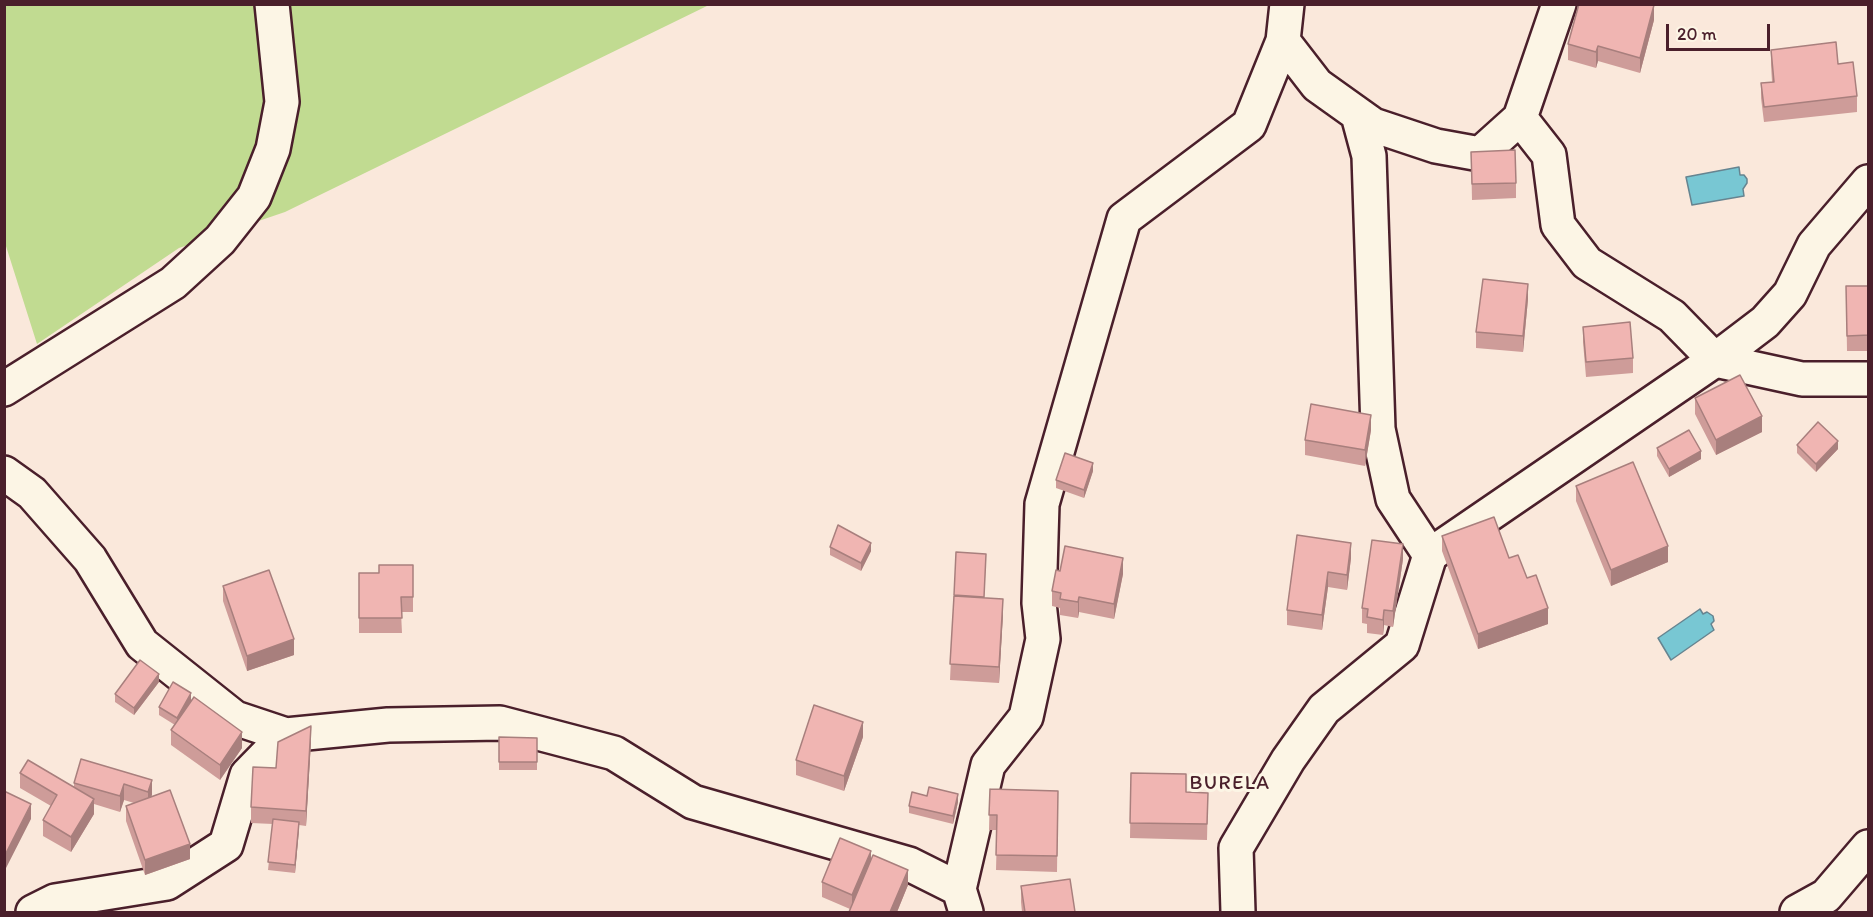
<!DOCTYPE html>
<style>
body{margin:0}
#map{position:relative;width:1873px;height:917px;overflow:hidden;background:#fae8db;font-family:Itim,sans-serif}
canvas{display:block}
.frame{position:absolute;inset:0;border:6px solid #4a1f2b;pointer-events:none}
.scale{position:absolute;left:1666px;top:24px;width:104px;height:27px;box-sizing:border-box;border:3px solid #4a1f2b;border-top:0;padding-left:8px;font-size:18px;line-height:21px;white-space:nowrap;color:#4a1f2b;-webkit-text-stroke:4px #fcf5e5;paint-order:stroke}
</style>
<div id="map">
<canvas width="1873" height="917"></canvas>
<div class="frame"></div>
<div class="scale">20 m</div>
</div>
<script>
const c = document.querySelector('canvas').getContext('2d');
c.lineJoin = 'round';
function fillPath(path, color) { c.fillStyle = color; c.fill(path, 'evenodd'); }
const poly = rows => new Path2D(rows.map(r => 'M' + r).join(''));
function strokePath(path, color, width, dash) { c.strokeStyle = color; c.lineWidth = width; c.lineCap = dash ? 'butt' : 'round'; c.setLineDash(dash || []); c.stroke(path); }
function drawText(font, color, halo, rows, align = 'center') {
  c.font = font + ' Itim,sans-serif'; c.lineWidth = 6; c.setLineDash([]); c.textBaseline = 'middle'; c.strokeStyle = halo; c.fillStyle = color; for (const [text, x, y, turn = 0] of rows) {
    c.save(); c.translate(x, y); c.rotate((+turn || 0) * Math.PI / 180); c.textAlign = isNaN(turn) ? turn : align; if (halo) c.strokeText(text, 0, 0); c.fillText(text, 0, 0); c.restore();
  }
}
fillPath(poly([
 [4,5,709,5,285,212,179,248,37,344,5,243]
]), '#c1db91');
const water = poly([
 [1739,167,1740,175,1744,175,1747,179,1747,183,1743,189,1744,196,1692,205,1686,177,1739,167],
 [1700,609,1703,614,1707,612,1713,616,1714,621,1711,624,1714,630,1671,660,1658,638,1700,609]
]);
fillPath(water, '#78c7d3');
strokePath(water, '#668490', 1.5);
const minor = poly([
 [1287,4,1283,41,1317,85,1373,125,1436,146,1480,154,1520,118],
 [1559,4,1520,118,1549,155,1558,225,1587,263,1672,316,1715,360,1802,379,1868,379],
 [1358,115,1369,156,1378,429,1393,499,1430,555],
 [4,389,173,283,220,240,254,197,273,149,282,102,272,4],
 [4,473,32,493,90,559,142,644,235,718,286,735,388,725,500,723,614,753,693,802,909,864,959,889,966,912],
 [959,889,988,765,1026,717,1043,639,1039,603,1042,504,1124,219,1249,125,1283,41],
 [33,912,55,901,167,883,226,845,247,775,286,735],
 [1238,912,1236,848,1288,760,1324,709,1402,645,1430,555,1715,360,1765,322,1790,294,1814,245,1868,182],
 [1797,912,1826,896,1868,847]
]);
strokePath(minor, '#4a1f2b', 38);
strokePath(minor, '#fcf5e5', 33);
fillPath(poly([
 [1654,20,1640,73,1598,61,1596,68,1568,60,1568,44],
 [1771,50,1838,64,1857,96,1857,112,1764,122,1761,98,1761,83,1772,82,1771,65],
 [1471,152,1516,183,1516,198,1472,200],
 [1846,286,1869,286,1869,351,1847,351],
 [1528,299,1523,352,1476,348,1476,332],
 [1583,327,1633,358,1633,373,1586,377,1583,342],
 [1695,398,1762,432,1716,455,1695,414],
 [1371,430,1365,466,1305,455,1305,440],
 [1797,445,1838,449,1816,472,1797,453],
 [1657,448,1701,459,1669,477,1657,456],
 [1093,471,1084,498,1056,488,1056,480],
 [1576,486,1668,562,1611,586,1576,501],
 [1297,535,1351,558,1347,590,1328,587,1322,630,1287,625,1287,610],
 [1442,536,1509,558,1527,578,1548,624,1478,649,1442,551],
 [830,547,871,551,861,571,830,555],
 [1403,559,1393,627,1384,625,1383,635,1367,633,1367,624,1362,623,1362,608],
 [986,562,984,598,1003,614,999,683,950,680,954,595],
 [413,565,413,612,401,612,402,633,359,633,359,573,379,573],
 [1060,571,1123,574,1114,619,1079,612,1078,618,1060,615,1060,608,1052,606,1052,591],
 [223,586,294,655,247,671,223,601],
 [159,682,134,715,115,702,115,694],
 [191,701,242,748,220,780,171,745,171,730,175,725,159,715,159,707],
 [499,737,537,738,537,770,499,770],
 [863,737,844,791,796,775,796,760],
 [311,741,306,826,299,825,295,873,268,870,273,824,251,823,251,807],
 [20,773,74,787,74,783,152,780,151,797,190,859,145,875,126,821,126,806,134,803,124,800,120,812,94,804,94,814,71,852,43,836,43,820,51,806,20,788],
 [1131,773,1186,792,1208,793,1207,840,1130,838],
 [990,789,1058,791,1057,872,996,870,997,830,989,830],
 [927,796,958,802,953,824,909,813,909,806],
 [871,860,908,885,897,912,849,912,850,909,822,897,822,882],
 [1021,886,1075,912,1022,912,1021,902]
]), '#ce9c99');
fillPath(poly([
 [1654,5,1654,20,1640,73,1640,58],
 [1598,46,1598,61,1596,68,1596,52],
 [1528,284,1528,299,1523,352,1523,336],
 [1371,415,1371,430,1365,466,1365,450],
 [1762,416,1762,432,1716,455,1716,440],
 [1838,441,1838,449,1816,472,1816,464],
 [1701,451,1701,459,1669,477,1669,469],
 [1093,463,1093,471,1084,498,1084,490],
 [871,543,871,551,861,571,861,563],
 [1351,543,1351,558,1347,590,1347,575],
 [1403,544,1403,559,1393,627,1393,611],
 [1668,546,1668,562,1611,586,1611,570],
 [1123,558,1123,574,1114,619,1114,604],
 [1328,572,1328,587,1322,630,1322,615],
 [1079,597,1079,612,1078,618,1078,602],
 [1003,599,1003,614,999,683,999,667],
 [1548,608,1548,624,1478,649,1478,634],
 [1384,610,1384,625,1383,635,1383,620],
 [294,639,294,655,247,671,247,656],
 [159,674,159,682,134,715,134,708],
 [191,693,191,701,177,726,177,718],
 [863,722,863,737,844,791,844,776],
 [311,726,311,741,306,826,306,811],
 [242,732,242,748,220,780,220,765],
 [152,780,152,795,148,807,148,792],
 [124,784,124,800,120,812,120,796],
 [958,794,958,802,953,824,953,816],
 [94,799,94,814,71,852,71,837],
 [31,804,31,819,4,872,4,857],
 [299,822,299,830,295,873,295,865],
 [190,844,190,859,145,875,145,860],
 [871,851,871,866,852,910,852,895],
 [908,870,908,885,897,912,890,912]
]), '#a87f7d');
const building = poly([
 [1579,4,1654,5,1640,58,1598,46,1596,52,1568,44,1579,4],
 [1836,42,1838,64,1853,62,1857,96,1764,107,1761,83,1774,82,1771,50,1836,42],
 [1515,150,1516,183,1472,184,1471,152,1515,150],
 [1483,279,1528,284,1523,336,1476,332,1483,279],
 [1846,286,1869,286,1869,335,1847,336,1846,286],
 [1630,322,1633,358,1586,362,1583,327,1630,322],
 [1740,375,1762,416,1716,440,1695,398,1740,375],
 [1311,404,1371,415,1365,450,1305,440,1311,404],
 [1818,422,1838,441,1816,464,1797,445,1818,422],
 [1689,430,1701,451,1669,469,1657,448,1689,430],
 [1065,453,1093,463,1084,490,1056,480,1065,453],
 [1633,462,1668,546,1611,570,1576,486,1633,462],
 [1494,517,1509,558,1518,555,1527,578,1536,575,1548,608,1478,634,1442,536,1494,517],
 [838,525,871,543,861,563,830,547,838,525],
 [1297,535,1351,543,1347,575,1328,572,1322,615,1287,610,1297,535],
 [1372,540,1403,544,1393,611,1384,610,1383,620,1367,617,1368,609,1362,608,1372,540],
 [1065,546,1123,558,1114,604,1079,597,1078,602,1060,599,1061,593,1052,591,1056,570,1060,571,1065,546],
 [956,552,986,554,984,597,954,595,956,552],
 [379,565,413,565,413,597,401,597,402,618,359,618,359,573,379,573,379,565],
 [269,570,294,639,247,656,223,586,269,570],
 [954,596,1003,599,999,667,950,664,954,596],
 [140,660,159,674,134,708,115,694,140,660],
 [173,682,191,693,177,718,159,707,173,682],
 [194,697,242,732,220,765,171,730,194,697],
 [814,705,863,722,844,776,796,760,814,705],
 [311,726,306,811,251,807,253,767,276,768,278,742,311,726],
 [499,737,537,738,537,762,499,762,499,737],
 [81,759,152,780,148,792,124,784,120,796,74,783,81,759],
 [28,760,94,799,71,837,43,820,57,795,20,773,28,760],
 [1131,773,1186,774,1186,792,1208,793,1207,824,1130,823,1131,773],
 [929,787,958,794,953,816,909,806,912,792,927,796,929,787],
 [990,789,1058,791,1057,856,996,855,997,815,989,815,990,789],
 [170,790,190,844,145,860,126,806,170,790],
 [4,791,31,804,4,857,4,791],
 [273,819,299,822,295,865,268,862,273,819],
 [840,838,871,851,852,895,822,882,840,838],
 [873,855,908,870,890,912,849,912,873,855],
 [1070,879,1075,912,1025,912,1021,886,1070,879]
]);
fillPath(building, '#f0b5b2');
strokePath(building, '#a87f7d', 1.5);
c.letterSpacing = '1.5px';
drawText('20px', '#4a1f2b', '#fcf5e5', [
 ["BURELA",1230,784]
]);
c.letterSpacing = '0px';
</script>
